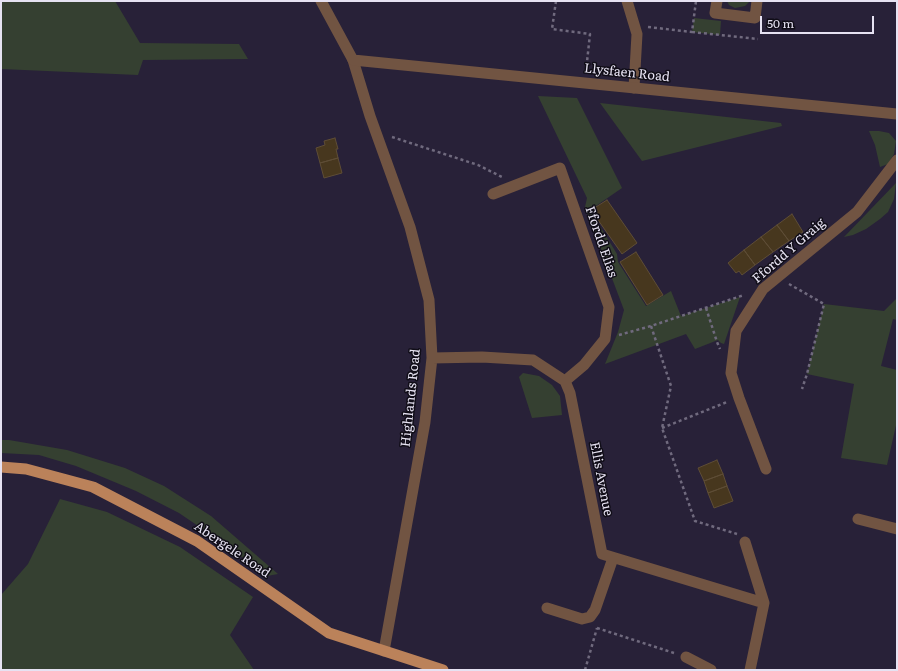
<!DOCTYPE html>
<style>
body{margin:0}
#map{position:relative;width:898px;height:671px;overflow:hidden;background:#282138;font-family:Literata,serif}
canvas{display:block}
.frame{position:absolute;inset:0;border:2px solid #e6e2f2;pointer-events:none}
.scale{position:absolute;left:760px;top:16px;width:114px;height:18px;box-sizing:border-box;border:2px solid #e6e2f2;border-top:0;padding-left:5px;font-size:12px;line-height:14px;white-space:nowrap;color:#e6e2f2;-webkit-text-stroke:3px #100d17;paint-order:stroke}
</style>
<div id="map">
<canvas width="898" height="671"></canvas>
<div class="frame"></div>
<div class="scale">50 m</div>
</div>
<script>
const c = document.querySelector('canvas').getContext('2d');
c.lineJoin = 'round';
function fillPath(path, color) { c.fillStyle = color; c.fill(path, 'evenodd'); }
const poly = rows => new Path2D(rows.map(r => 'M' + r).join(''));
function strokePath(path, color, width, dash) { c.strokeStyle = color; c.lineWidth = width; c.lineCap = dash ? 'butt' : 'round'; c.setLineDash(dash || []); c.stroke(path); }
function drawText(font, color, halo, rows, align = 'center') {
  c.font = font + ' Literata,serif'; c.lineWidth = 3; c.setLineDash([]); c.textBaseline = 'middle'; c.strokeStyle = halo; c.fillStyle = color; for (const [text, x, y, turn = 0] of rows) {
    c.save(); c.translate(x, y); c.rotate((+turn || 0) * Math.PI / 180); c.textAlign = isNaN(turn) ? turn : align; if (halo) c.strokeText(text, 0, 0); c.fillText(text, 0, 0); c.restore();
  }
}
fillPath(poly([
 [1,1,115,1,140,43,239,44,248,59,143,60,138,75,1,69],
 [727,1,750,1,745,6,735,8,729,5],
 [694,18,721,21,720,35,692,32],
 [538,96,577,98,622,188,590,210,617,254,618,262,646,306,671,291,681,316,740,297,724,344,721,343,718,340,695,349,686,334,605,364,618,332,624,310,585,207,587,198],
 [600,103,781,123,782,126,642,161],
 [869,131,879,131,889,133,896,141,894,154,888,164,880,167,875,145],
 [896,183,894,199,888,212,880,219,866,229,853,235,844,237],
 [897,298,897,320,893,319,881,366,897,370,897,421,887,465,841,458,854,384,807,374,824,304,884,311],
 [523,373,539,376,552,385,560,396,562,415,532,418,519,377],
 [1,440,9,440,67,450,125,468,164,486,211,516,278,574,267,576,226,545,179,513,136,491,76,466,39,455,1,453],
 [60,499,107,512,180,547,253,597,230,635,254,670,1,670,1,595,28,564]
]), '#354031');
const building = poly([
 [335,138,338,149,336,149,338,158,320,163,316,148,325,145,324,141,335,138],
 [338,158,342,173,324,178,320,163,338,158],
 [607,200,637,243,622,254,591,210,607,200],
 [792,214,803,232,789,241,777,225,792,214],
 [777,225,789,241,773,252,761,237,777,225],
 [761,237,773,252,755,265,744,250,761,237],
 [744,250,755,265,742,275,739,271,736,273,728,263,744,250],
 [636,252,663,295,647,305,620,262,636,252],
 [717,460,723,474,704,481,698,468,717,460],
 [723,474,727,486,708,493,704,481,723,474],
 [727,486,733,501,714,508,708,493,727,486]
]);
fillPath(building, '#47371e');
strokePath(building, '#5e4d36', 1);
strokePath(poly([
 [556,1,552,29,590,34,586,71],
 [648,27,692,32,696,1],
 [692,32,758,39],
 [392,137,478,165,502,177],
 [789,284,824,304,807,374,802,389],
 [706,308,717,342,720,349],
 [651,326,671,386,662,428,695,521,737,534],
 [619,335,651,326,744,295],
 [662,428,727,402],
 [597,628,674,653],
 [585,670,597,628]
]), '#706a7e', 2.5, [3, 3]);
strokePath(poly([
 [627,1,637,34,634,88],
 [717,1,715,13,755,18,757,1],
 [353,60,370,116,410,227,429,300,432,358,425,422,384,651],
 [493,194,560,168,609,307,605,339,584,365,565,381],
 [432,358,482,357,533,360,565,381,570,393,602,554,764,603,745,542],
 [766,469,739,398,731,373,736,331,763,289,857,212,897,160],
 [858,519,897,529],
 [547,608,582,619,590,617,595,610,613,558],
 [686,657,711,670],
 [750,670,764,603]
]), '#715442', 11);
strokePath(poly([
 [321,1,353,60,897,114]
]), '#715442', 11);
strokePath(poly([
 [1,467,26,469,93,487,197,541,329,633,443,670]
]), '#bb825a', 11);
drawText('13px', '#e6e2f2', '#100d17', [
 ["Llysfaen Road",627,73,6],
 ["Ffordd Elias",601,242,71],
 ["Ffordd Y Graig",789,251,-41],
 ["Highlands Road",411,398,-84],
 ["Ellis Avenue",601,479,79],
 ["Abergele Road",232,550,34]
]);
</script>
